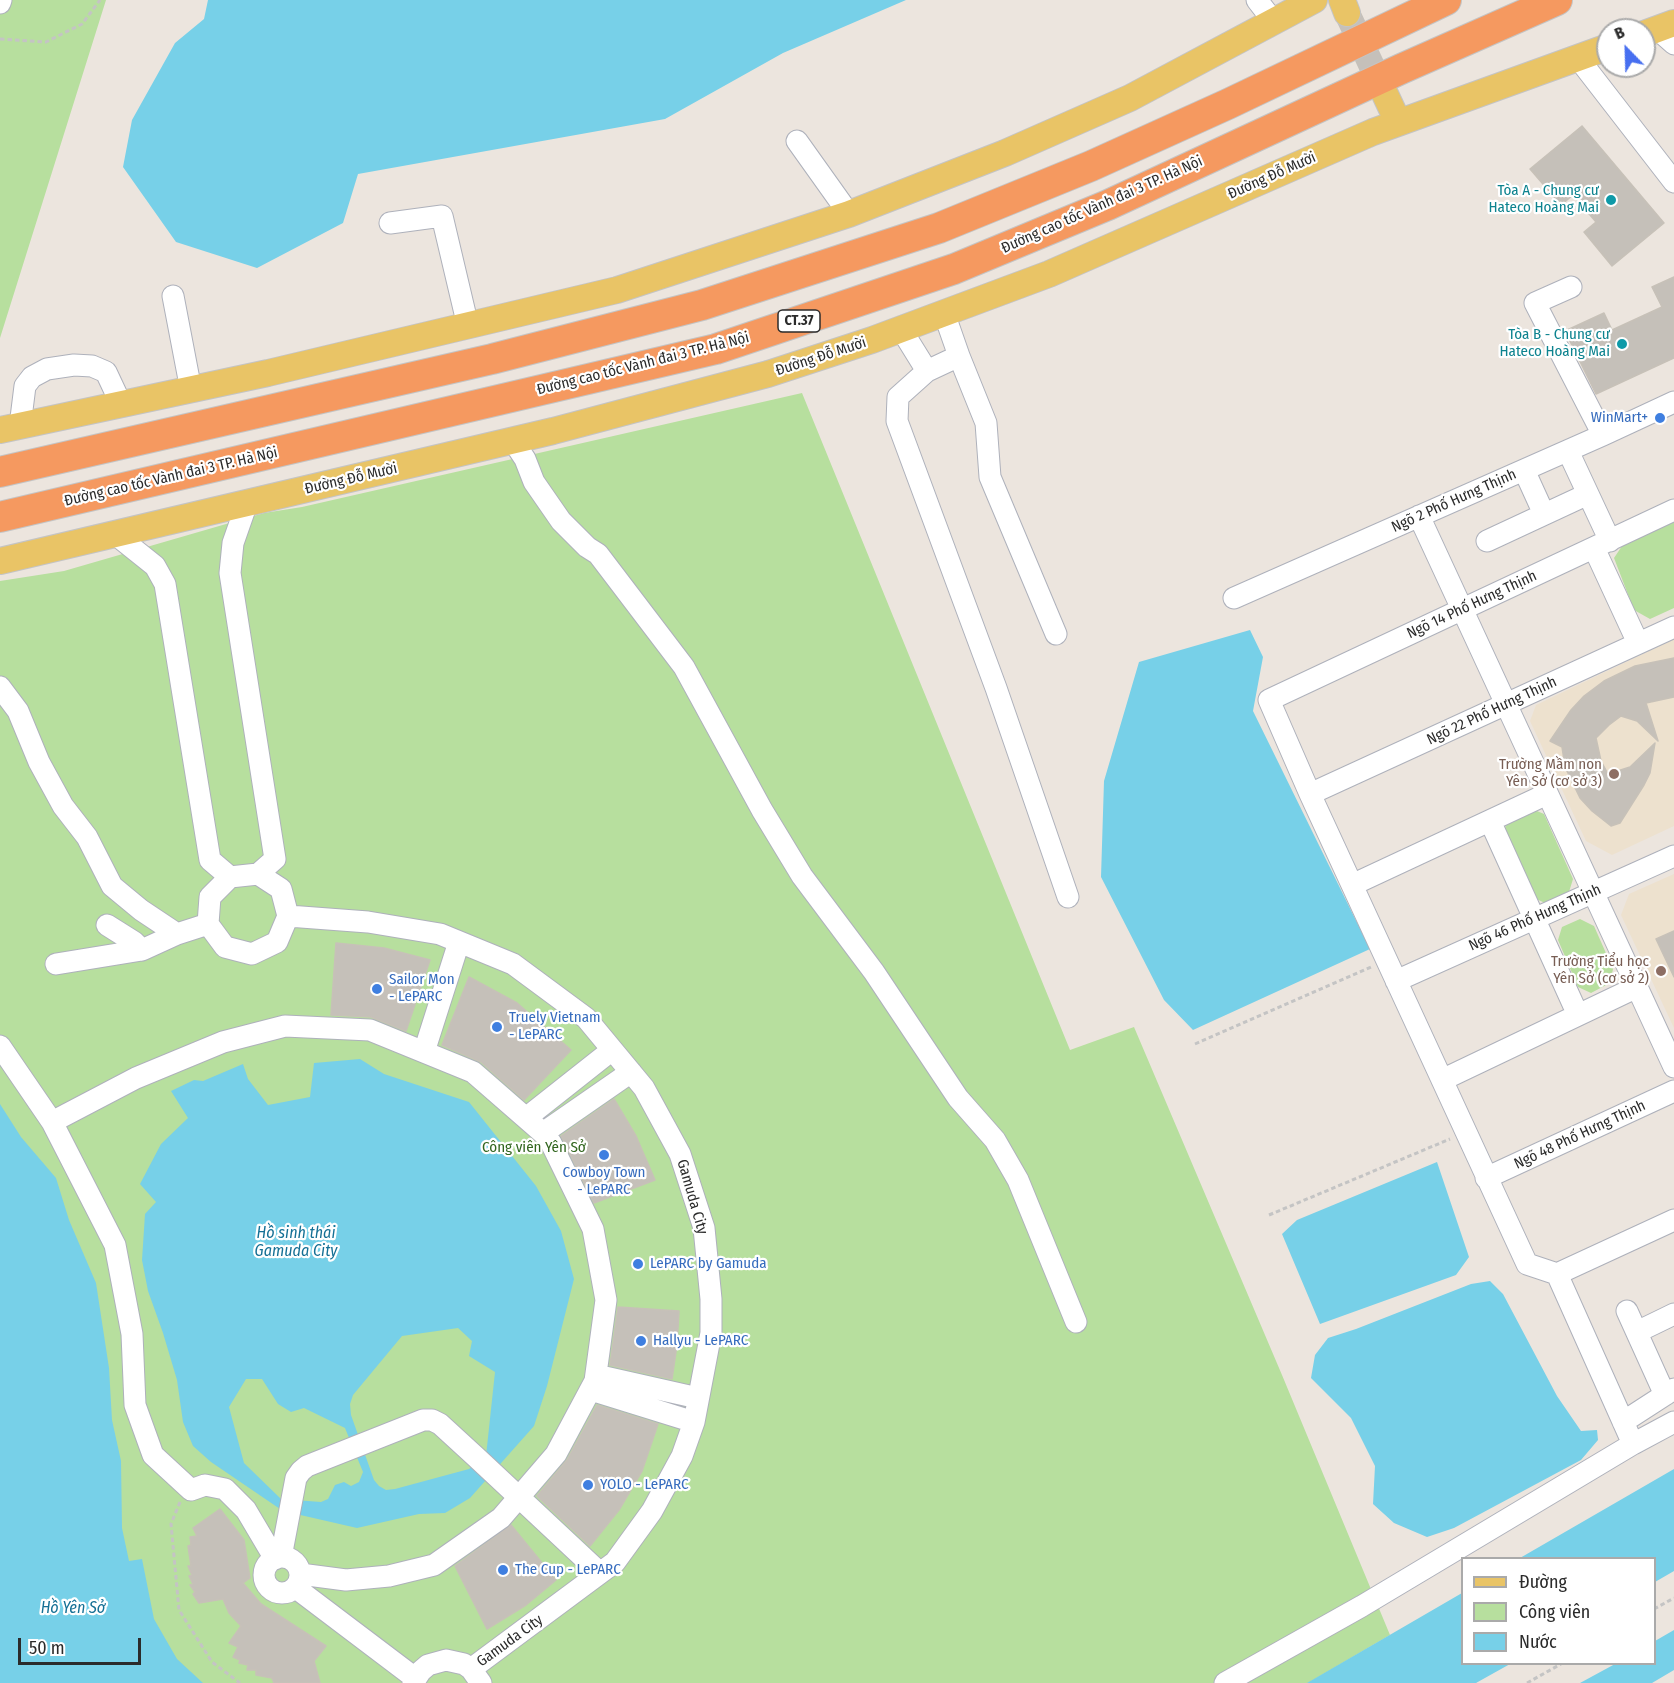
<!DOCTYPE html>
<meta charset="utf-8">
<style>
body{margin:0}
#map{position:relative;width:1674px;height:1683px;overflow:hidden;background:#ece5de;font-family:"Fira Sans Condensed",sans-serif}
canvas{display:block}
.legend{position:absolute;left:1461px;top:1557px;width:195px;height:108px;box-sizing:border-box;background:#fff;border:2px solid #aaa;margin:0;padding:8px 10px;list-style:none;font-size:18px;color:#2b2b2b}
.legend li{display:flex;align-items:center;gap:12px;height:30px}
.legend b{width:30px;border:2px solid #aaa}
.north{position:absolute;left:1596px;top:18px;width:60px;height:60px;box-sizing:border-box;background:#fff;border:2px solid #aaa;border-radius:50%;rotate:337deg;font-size:16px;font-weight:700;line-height:24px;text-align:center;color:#2b2b2b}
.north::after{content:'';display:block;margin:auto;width:21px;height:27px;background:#476ff0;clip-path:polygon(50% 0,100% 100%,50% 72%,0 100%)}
.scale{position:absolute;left:18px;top:1638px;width:123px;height:27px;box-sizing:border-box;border:3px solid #2b2b2b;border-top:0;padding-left:8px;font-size:18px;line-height:21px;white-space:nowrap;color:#2b2b2b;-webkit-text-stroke:4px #fff;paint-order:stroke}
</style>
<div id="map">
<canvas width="1674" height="1683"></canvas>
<ul class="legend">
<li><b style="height:8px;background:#e9c466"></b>Đường</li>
<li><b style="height:16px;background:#b7df9e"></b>Công viên</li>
<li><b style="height:16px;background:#77d0e8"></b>Nước</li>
</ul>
<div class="north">B</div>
<div class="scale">50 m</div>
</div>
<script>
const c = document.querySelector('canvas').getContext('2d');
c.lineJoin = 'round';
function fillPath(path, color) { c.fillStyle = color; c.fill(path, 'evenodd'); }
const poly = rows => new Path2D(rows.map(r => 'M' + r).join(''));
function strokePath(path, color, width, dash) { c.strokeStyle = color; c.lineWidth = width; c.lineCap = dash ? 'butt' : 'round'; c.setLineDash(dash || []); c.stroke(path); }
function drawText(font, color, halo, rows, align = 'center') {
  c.font = font + ' "Fira Sans Condensed",sans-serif'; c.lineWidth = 4.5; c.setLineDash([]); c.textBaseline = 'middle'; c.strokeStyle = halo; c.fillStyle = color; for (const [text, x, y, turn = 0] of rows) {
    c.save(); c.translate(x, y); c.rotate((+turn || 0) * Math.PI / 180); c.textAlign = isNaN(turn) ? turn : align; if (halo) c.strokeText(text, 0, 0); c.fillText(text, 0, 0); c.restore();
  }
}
fillPath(poly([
 [1674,639,1674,826,1612,855,1586,841,1530,721,1536,705],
 [1674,874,1674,1028,1621,915,1629,894]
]), '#ede1ce');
fillPath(poly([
 [0,0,106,0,0,338],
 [802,393,1070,1050,1134,1027,1282,1375,1390,1635,1308,1683,0,1683,0,581,64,571,264,513,302,507],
 [1674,522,1674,608,1650,619,1634,610,1614,558,1622,546],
 [1530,808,1544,814,1573,879,1569,892,1545,903,1532,897,1504,834,1507,818],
 [1580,919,1594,926,1613,969,1610,983,1591,993,1578,987,1558,940,1562,927]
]), '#b7df9e');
fillPath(poly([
 [208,0,906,0,783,53,665,119,358,174,343,223,257,268,176,242,123,167,132,120,175,43,204,19],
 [1250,630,1263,657,1253,711,1370,949,1193,1030,1164,1000,1101,877,1104,781,1139,662],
 [360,1059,384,1074,469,1102,536,1186,561,1231,574,1279,547,1386,534,1426,470,1498,445,1513,419,1514,357,1528,283,1511,211,1462,193,1446,183,1422,177,1380,163,1333,148,1291,142,1260,145,1214,156,1202,140,1184,161,1144,188,1118,171,1091,194,1080,203,1081,243,1064,248,1079,268,1105,310,1097,314,1063],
 [458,1328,472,1341,469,1356,495,1372,486,1456,469,1469,395,1489,386,1490,379,1486,374,1480,351,1415,350,1404,353,1395,402,1336],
 [246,1379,262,1379,278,1404,291,1412,304,1408,345,1428,363,1472,359,1482,351,1486,344,1482,335,1485,328,1499,321,1502,281,1499,244,1463,229,1407],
 [0,1104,21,1137,56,1178,69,1220,96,1283,109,1368,112,1420,121,1461,122,1528,129,1561,142,1559,154,1619,177,1659,203,1683,0,1683],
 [1437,1162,1469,1257,1456,1275,1320,1324,1282,1234,1297,1220],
 [1490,1281,1503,1294,1557,1396,1581,1431,1597,1430,1598,1440,1581,1460,1454,1528,1427,1537,1394,1523,1373,1504,1375,1466,1351,1418,1311,1378,1315,1355,1328,1338,1356,1329,1471,1284],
 [1674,1469,1674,1571,1655,1582,1654,1558,1520,1558],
 [1462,1593,1462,1664,1510,1664,1476,1683,1307,1683],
 [1674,1630,1674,1670,1652,1683,1580,1683,1615,1664,1654,1664,1655,1641]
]), '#77d0e8');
const building = poly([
 [1582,126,1664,223,1612,266,1584,232,1596,222,1573,195,1561,205,1530,169,1582,126],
 [1674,277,1674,358,1596,394,1565,331,1604,313,1612,330,1662,307,1652,287,1674,277],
 [1674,658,1674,697,1646,703,1658,741,1637,721,1621,716,1609,725,1596,738,1601,761,1608,774,1630,767,1655,743,1650,773,1644,785,1620,823,1611,826,1592,811,1580,798,1565,767,1562,747,1550,741,1571,710,1584,696,1604,681,1635,666,1674,658],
 [1674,931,1674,977,1656,939,1674,931],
 [336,943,384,948,430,960,406,1031,371,1017,331,1015,336,943],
 [469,977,517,1003,571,1050,524,1100,481,1062,442,1045,469,977],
 [614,1099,636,1136,655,1180,594,1203,561,1136,614,1099],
 [618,1307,679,1311,677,1345,672,1379,610,1365,618,1307],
 [597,1405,658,1424,642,1471,619,1510,590,1546,537,1496,567,1460,597,1405],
 [220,1509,244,1540,250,1578,243,1583,261,1604,326,1646,314,1661,320,1683,274,1683,272,1678,256,1675,256,1670,247,1670,248,1665,239,1663,240,1660,233,1657,238,1647,229,1643,241,1626,229,1613,223,1599,199,1603,193,1594,195,1592,190,1585,193,1584,189,1576,192,1575,188,1566,191,1566,188,1546,191,1545,190,1537,197,1536,193,1528,220,1509],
 [511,1525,556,1580,526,1605,487,1629,455,1566,511,1525]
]);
fillPath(building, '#c5c0b9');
strokePath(building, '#c7c1b8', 1.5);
strokePath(poly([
 [1347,13,1384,92]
]), '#c5c0ba', 26, [26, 13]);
const minor = poly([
 [1257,0,1274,22],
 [0,3,1,0],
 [1657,29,1674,44],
 [1578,58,1674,182],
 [797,141,849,214],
 [390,223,442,216,468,326],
 [1571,287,1535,303,1603,435],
 [173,296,191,390],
 [944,313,959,356,986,423,990,477,1056,634],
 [901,329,927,371],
 [959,356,927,371,898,397,897,421,996,688,1068,897],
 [20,426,25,386,32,377,47,369,74,365,92,366,106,372,121,404],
 [513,441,525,459,534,482,561,521,587,547,598,554,684,667,762,810,802,876,874,972,958,1098,995,1140,1018,1180,1076,1322],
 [1568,451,1610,541],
 [1524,470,1544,514],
 [247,503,233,543,230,573,275,859,258,874],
 [1419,516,1674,1067],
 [115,534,155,566,165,584,210,860,230,877],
 [1487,541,1588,494],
 [1594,548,1638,643],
 [1234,598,1603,435,1674,402],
 [0,687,18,711,39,762,63,806,87,837,112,886,141,910,177,934],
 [1310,794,1674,627],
 [1490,821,1578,1015],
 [258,874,281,889,288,916,277,942,252,954,225,947,208,924,210,897,230,877,258,874],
 [1352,885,1547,794],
 [288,916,368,922,440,934,513,964,586,1018,644,1088,680,1154,704,1228,711,1299,711,1333,694,1422,682,1456,652,1511,615,1562,471,1669],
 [107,925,134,942,142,950,177,934,208,924],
 [56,964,142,950],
 [1396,981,1674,856],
 [0,1046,52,1122,115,1245,132,1334,135,1405,153,1455,191,1490,205,1485,225,1489,246,1510,275,1559],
 [424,1052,459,942],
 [1442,1080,1637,987],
 [526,1118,612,1050],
 [52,1122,136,1078,223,1042,285,1026,370,1030,473,1072,543,1133,551,1143,593,1229,606,1300,595,1381,556,1454,501,1518,434,1565,389,1576,346,1580,300,1574],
 [543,1133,631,1072],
 [1486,1178,1674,1091],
 [1557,1274,1674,1220],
 [1627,1311,1665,1395],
 [1637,1332,1674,1314],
 [596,1375,698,1398],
 [591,1390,694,1422],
 [1623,1422,1674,1389],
 [1633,1444,1557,1274,1527,1264,1310,794,1269,700,1674,510],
 '264 1575a18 18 0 1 1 36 0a18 18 0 1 1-36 0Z',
 [281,1557,296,1478,301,1471,307,1466,423,1420,432,1420,440,1424,476,1457,600,1573],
 [296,1588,415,1678],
 [413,1683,421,1671,428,1665,446,1660,464,1664,471,1669,481,1683],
 [1225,1683,1362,1606,1633,1444,1674,1422]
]);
const major = poly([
 [1342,0,1347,13],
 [1644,34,1674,23],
 [1384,92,1398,122],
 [0,430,268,373,617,290,849,214,1005,153,1130,98,1314,0],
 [0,561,553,431,768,374,872,340,1049,274,1373,132,1608,47]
]);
const highway = poly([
 [0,472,492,359,702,305,939,228,1091,166,1228,104,1446,0],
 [0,517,716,349,954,269,1108,205,1401,69,1557,0]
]);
strokePath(minor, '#aeb1bb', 23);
strokePath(major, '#c4c4c4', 28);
strokePath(highway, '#c4c4c4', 32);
strokePath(poly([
 [0,39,46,42,82,24,100,0],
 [1195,1044,1371,967],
 [1269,1215,1450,1139],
 [180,1502,171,1524,179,1610,212,1662,240,1683],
 [1654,1609,1674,1598],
 [1527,1683,1561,1664]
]), '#c4c4c4', 3, [4.5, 3]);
strokePath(minor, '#fff', 21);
strokePath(major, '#e9c466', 26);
strokePath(highway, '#f59960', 30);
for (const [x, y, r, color] of [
 [1611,200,6,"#0f9aa8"],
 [1622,344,6,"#0f9aa8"],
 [1660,418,6,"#3f7fe0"],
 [1614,774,6,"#8d6e63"],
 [1661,971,6,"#8d6e63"],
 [377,989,6,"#3f7fe0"],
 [497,1027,6,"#3f7fe0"],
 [604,1155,6,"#3f7fe0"],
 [638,1264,6,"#3f7fe0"],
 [641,1341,6,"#3f7fe0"],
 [588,1485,6,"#3f7fe0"],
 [503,1570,6,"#3f7fe0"]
]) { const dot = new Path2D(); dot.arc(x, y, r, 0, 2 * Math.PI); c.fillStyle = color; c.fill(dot); strokePath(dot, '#fff', 2); }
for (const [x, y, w] of [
 [799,321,42]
]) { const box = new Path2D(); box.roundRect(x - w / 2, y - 11, w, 22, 4.5); c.fillStyle = '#fff'; c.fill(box); strokePath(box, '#2b2b2b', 1.5); }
drawText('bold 14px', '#2b2b2b', null, [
 ["CT.37",799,321]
]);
drawText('15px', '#2b2b2b', '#fff', [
 ["Đường Đỗ Mười",1272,176,-24],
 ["Đường cao tốc Vành đai 3 TP. Hà Nội",1102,205,-24],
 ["Đường Đỗ Mười",821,357,-18],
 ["Đường cao tốc Vành đai 3 TP. Hà Nội",643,364,-14],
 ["Đường cao tốc Vành đai 3 TP. Hà Nội",171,477,-13],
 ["Đường Đỗ Mười",351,479,-13],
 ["Ngõ 2 Phố Hưng Thịnh",1454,501,-24],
 ["Ngõ 14 Phố Hưng Thịnh",1472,605,-25],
 ["Ngõ 22 Phố Hưng Thịnh",1492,711,-25],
 ["Ngõ 46 Phố Hưng Thịnh",1535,918,-24],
 ["Ngõ 48 Phố Hưng Thịnh",1580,1135,-25],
 ["Gamuda City",692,1197,74],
 ["Gamuda City",510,1641,-36]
]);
drawText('15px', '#0d838f', '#fff', [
 ["Tòa A - Chung cư",1599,191],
 ["Hateco Hoàng Mai",1599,208],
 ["Tòa B - Chung cư",1610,335],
 ["Hateco Hoàng Mai",1610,352]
], 'right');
drawText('15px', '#366cbe', '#fff', [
 ["WinMart+",1648,418,"right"],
 ["Sailor Mon",389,980],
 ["- LePARC",389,997],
 ["Truely Vietnam",509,1018],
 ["- LePARC",509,1035],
 ["Cowboy Town",604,1173,"center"],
 ["- LePARC",604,1190,"center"],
 ["LePARC by Gamuda",650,1264],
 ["Hallyu - LePARC",653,1341],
 ["YOLO - LePARC",600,1485],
 ["The Cup - LePARC",515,1570]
], 'left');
drawText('15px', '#785e54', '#fff', [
 ["Trường Mầm non",1602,765],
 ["Yên Sở (cơ sở 3)",1602,782],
 ["Trường Tiểu học",1649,962],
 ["Yên Sở (cơ sở 2)",1649,979]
], 'right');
drawText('15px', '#31651e', '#fff', [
 ["Công viên Yên Sở",534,1148]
]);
drawText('italic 16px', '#157095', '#fff', [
 ["Hồ sinh thái",296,1234],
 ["Gamuda City",296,1252],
 ["Hồ Yên Sở",73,1609]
]);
</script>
